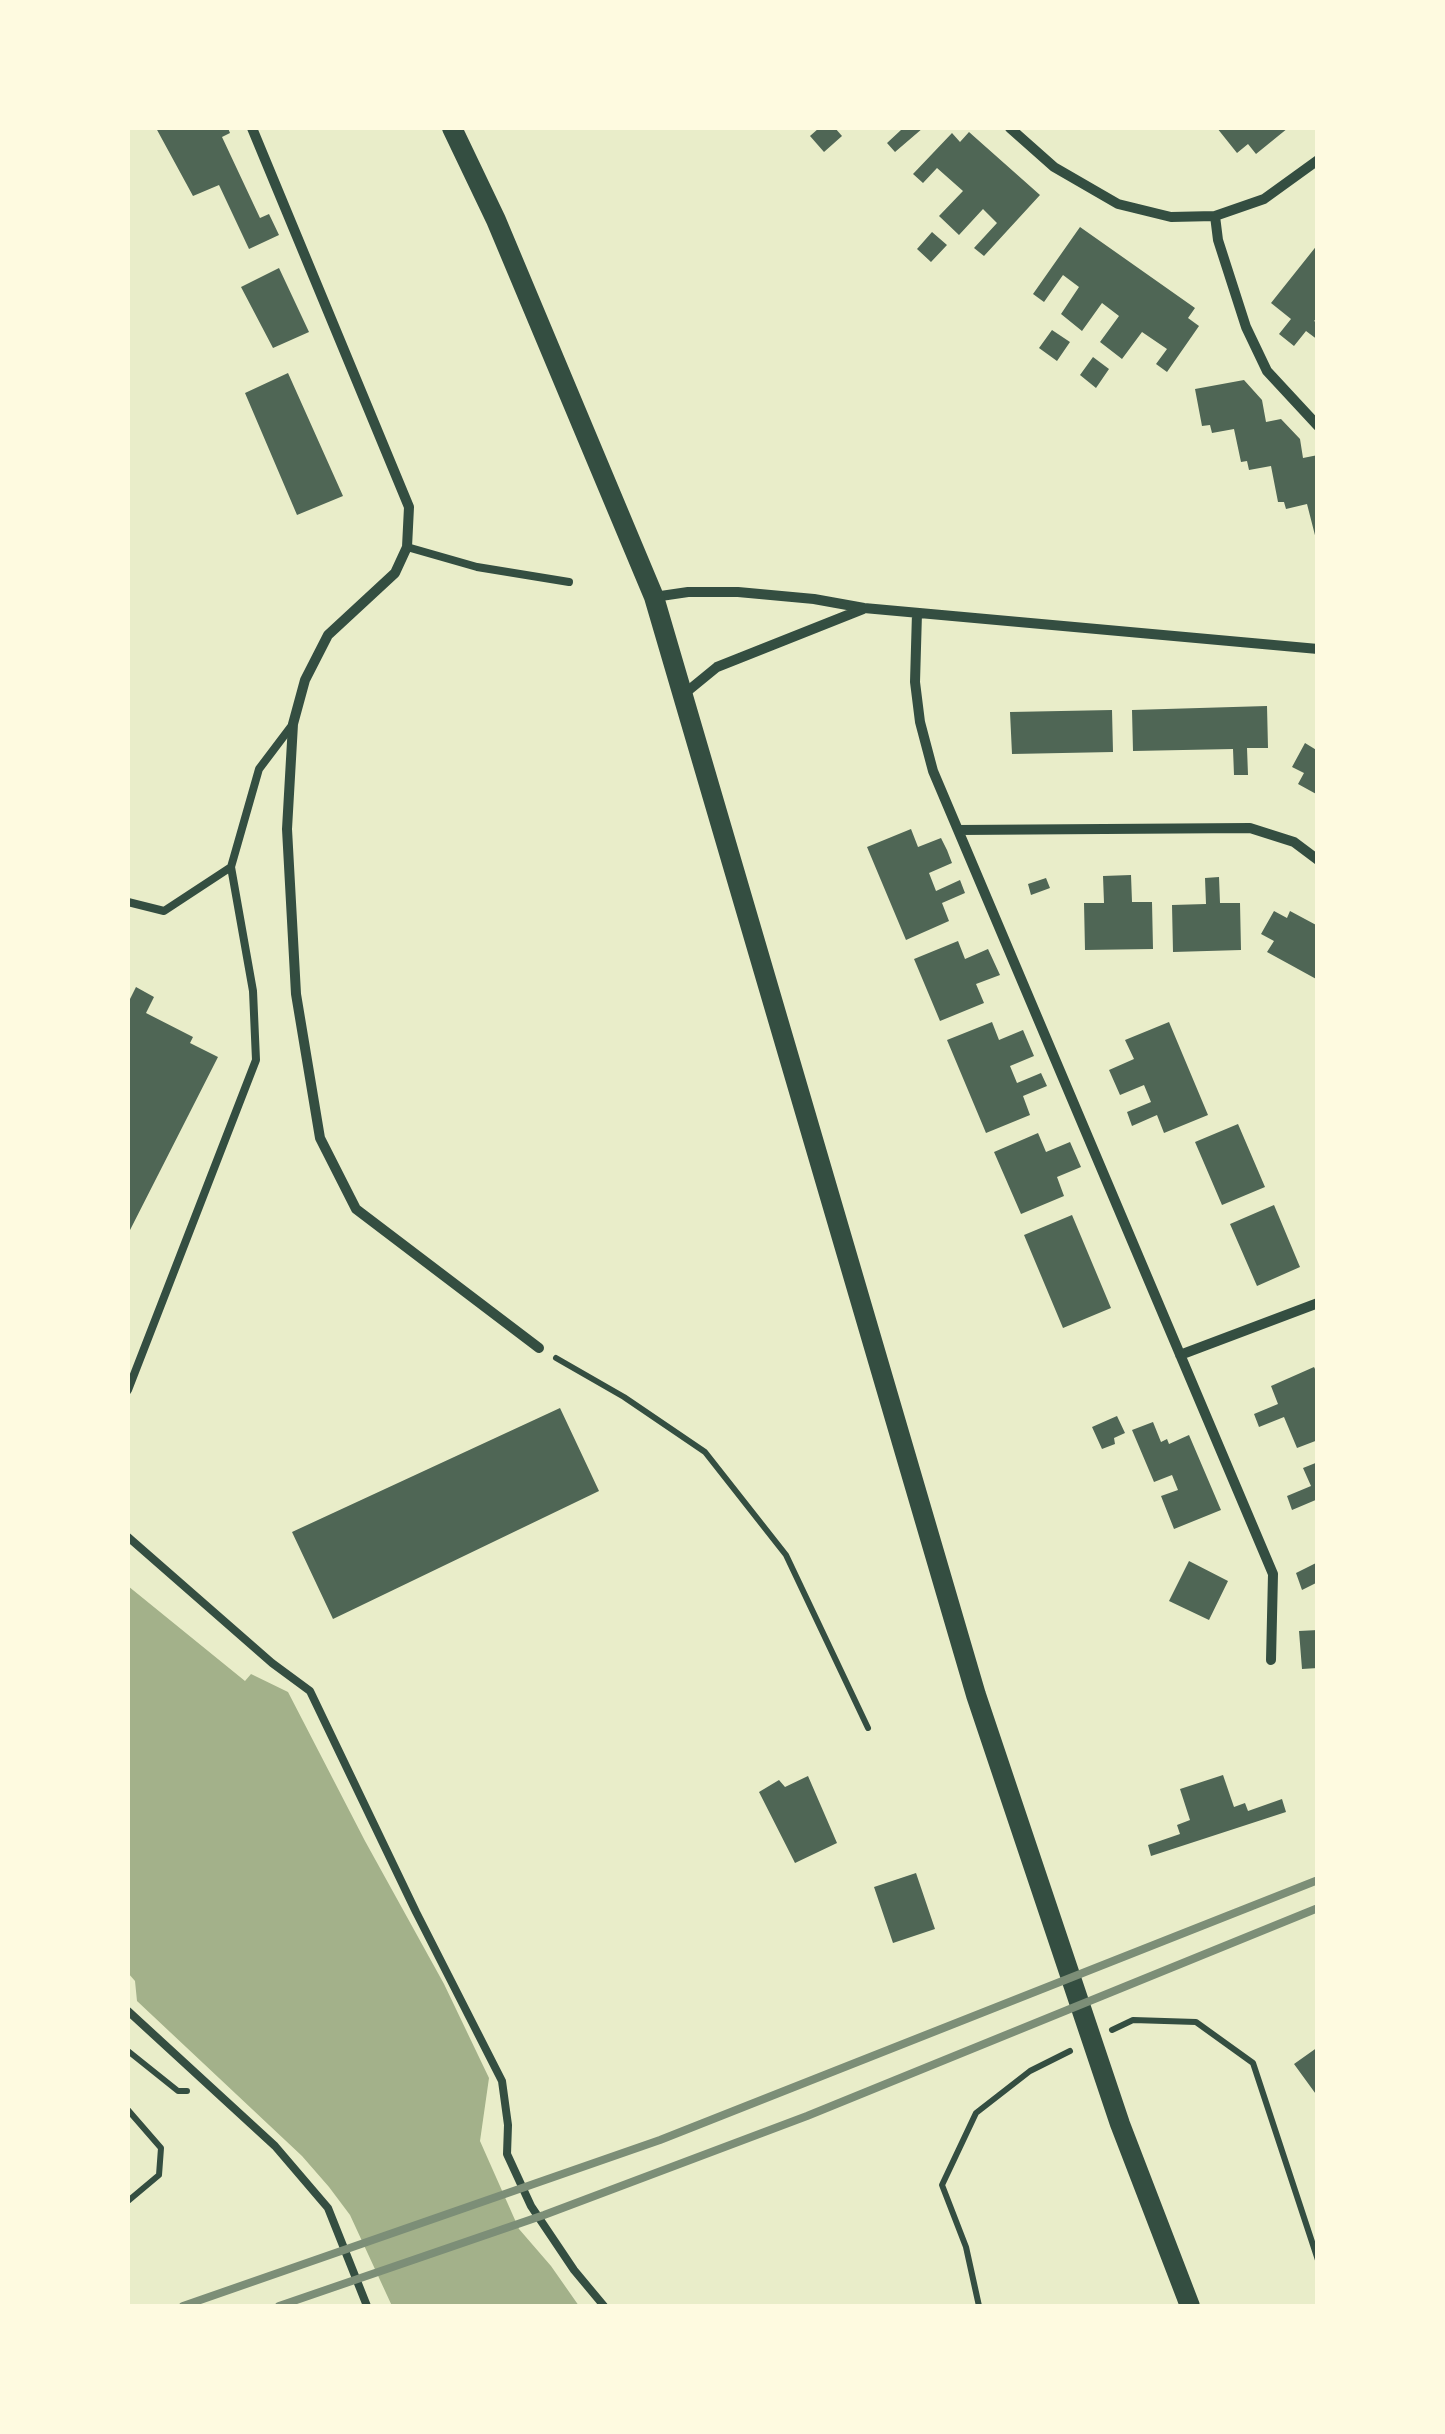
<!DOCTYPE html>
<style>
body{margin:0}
#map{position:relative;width:1445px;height:2434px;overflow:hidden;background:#e9edc9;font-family:Mulish,sans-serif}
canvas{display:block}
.frame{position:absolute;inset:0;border:130px solid #fefae0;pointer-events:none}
</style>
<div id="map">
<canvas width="1445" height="2434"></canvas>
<div class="frame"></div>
</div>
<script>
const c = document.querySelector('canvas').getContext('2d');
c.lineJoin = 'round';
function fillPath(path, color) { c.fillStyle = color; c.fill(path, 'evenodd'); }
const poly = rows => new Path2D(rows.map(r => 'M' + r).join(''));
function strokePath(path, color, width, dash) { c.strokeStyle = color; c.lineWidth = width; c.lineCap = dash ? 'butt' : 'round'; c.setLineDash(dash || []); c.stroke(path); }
fillPath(poly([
 [128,1586,245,1681,251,1674,288,1692,365,1841,444,1984,489,2078,480,2141,519,2229,551,2266,579,2306,392,2306,350,2215,329,2187,302,2156,137,2001,135,1981,128,1973]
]), '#a3b18a');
fillPath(poly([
 [156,128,228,128,230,133,222,137,260,218,269,214,279,235,249,249,219,185,193,196],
 [819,128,835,128,842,136,824,152,810,136],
 [899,128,923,128,895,152,887,143,901,130],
 [1217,128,1288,128,1256,154,1248,144,1237,153],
 [969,132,1040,195,984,256,974,248,997,223,983,209,959,235,939,216,963,191,937,168,923,183,913,174,952,133,960,142],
 [1080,227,1195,308,1188,318,1199,326,1167,372,1156,364,1167,349,1142,332,1122,359,1100,342,1119,316,1102,303,1082,331,1061,314,1079,287,1063,275,1044,302,1033,294],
 [932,232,947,245,931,262,917,249],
 [1318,244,1318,317,1314,321,1318,323,1318,340,1306,331,1294,346,1279,334,1291,319,1271,303],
 [279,268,309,332,273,348,241,287],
 [1052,330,1070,342,1057,361,1039,348],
 [1093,357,1109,369,1096,388,1080,375],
 [288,373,343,496,297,515,245,393],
 [1244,380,1262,400,1266,422,1281,419,1300,439,1303,458,1318,455,1318,547,1307,504,1286,509,1284,502,1278,502,1271,466,1249,470,1247,461,1241,462,1234,429,1212,433,1210,425,1202,426,1195,389],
 [1267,706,1268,748,1247,748,1248,775,1234,775,1233,749,1133,751,1132,710],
 [1112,710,1113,752,1012,754,1010,712],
 [1305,743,1318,751,1318,795,1298,784,1304,773,1292,767],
 [911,829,918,847,941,838,947,850,952,863,929,873,936,891,960,880,965,893,942,903,949,921,906,940,867,847],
 [1131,875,1132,902,1152,902,1153,949,1085,950,1084,903,1104,903,1103,876],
 [1219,877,1220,903,1240,903,1241,950,1173,952,1172,905,1206,904,1205,878],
 [1046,878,1050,888,1031,895,1028,884],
 [1274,911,1287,918,1290,911,1318,926,1318,980,1267,952,1274,941,1261,934],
 [958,941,965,959,988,949,1000,975,976,984,984,1003,940,1021,914,959],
 [136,987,154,997,146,1013,193,1037,190,1043,218,1057,128,1234,128,1003],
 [992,1022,999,1040,1023,1030,1034,1056,1010,1066,1017,1083,1041,1073,1047,1086,1023,1096,1030,1115,986,1133,947,1040],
 [1169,1022,1208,1115,1164,1133,1157,1115,1132,1126,1127,1112,1151,1102,1144,1085,1120,1095,1109,1070,1134,1059,1125,1040],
 [1238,1124,1265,1187,1222,1205,1195,1142],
 [1038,1133,1046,1152,1070,1142,1081,1167,1057,1177,1064,1196,1021,1214,994,1152],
 [1274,1205,1300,1267,1257,1286,1230,1224],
 [1072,1215,1111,1308,1063,1328,1024,1235],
 [1314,1367,1318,1375,1318,1440,1297,1448,1284,1417,1259,1427,1254,1414,1278,1404,1271,1386],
 [560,1408,599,1491,333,1619,292,1532],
 [1117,1416,1125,1433,1114,1438,1115,1444,1102,1449,1092,1427],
 [1153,1422,1161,1442,1167,1439,1169,1444,1189,1435,1221,1510,1174,1529,1161,1496,1178,1490,1172,1475,1154,1482,1132,1430],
 [1318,1462,1318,1499,1292,1510,1287,1496,1311,1486,1303,1468],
 [1189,1561,1228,1581,1209,1620,1169,1601],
 [1318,1562,1318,1582,1302,1590,1296,1573],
 [1318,1630,1318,1668,1302,1669,1299,1631],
 [1223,1775,1234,1807,1245,1803,1248,1811,1282,1799,1286,1812,1151,1856,1148,1845,1180,1834,1177,1825,1190,1820,1180,1789],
 [808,1776,837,1843,795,1863,759,1792,779,1780,785,1787],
 [916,1873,935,1929,893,1943,874,1887],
 [1318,2047,1318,2097,1294,2064]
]), '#4f6655');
strokePath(poly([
 [556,1358,624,1397,705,1452,786,1555,868,1728],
 [1112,2030,1133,2020,1196,2022,1253,2063,1318,2260],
 [128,2051,178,2091,187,2091],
 [128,2110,161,2148,159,2175,128,2201],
 [979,2306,966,2247,942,2185,976,2113,1030,2071,1070,2051]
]), '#344e41', 6);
strokePath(poly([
 [407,547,477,567,569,582],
 [128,902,164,911,231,867],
 [128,1390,256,1060,253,991,231,867,259,769,293,724],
 [128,1537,272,1663,310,1691,416,1912,502,2081,508,2125,507,2154,531,2206,574,2270,604,2306],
 [128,2011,275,2146,328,2208,367,2306]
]), '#344e41', 8);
strokePath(poly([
 [252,128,409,507,407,547,395,573,328,635,305,680,293,724,287,829,296,994,320,1138,356,1209,539,1348],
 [1010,128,1054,167,1118,204,1171,217,1215,216,1264,199,1318,160],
 [1215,216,1218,240,1246,327,1267,371,1318,426],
 [654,597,688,592,738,592,814,599,864,608,1318,649],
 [917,613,915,682,920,722,933,771,1273,1574,1271,1660],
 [684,694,717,667,863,609],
 [958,830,1250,828,1294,842,1318,860],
 [1180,1355,1318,1303]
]), '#344e41', 10);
strokePath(poly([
 [452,128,496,220,654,597,976,1695,1120,2124,1190,2306]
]), '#344e41', 20);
strokePath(poly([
 [183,2306,660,2140,1318,1880],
 [279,2306,544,2215,807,2116,1318,1908]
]), '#7c8e77', 8);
</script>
